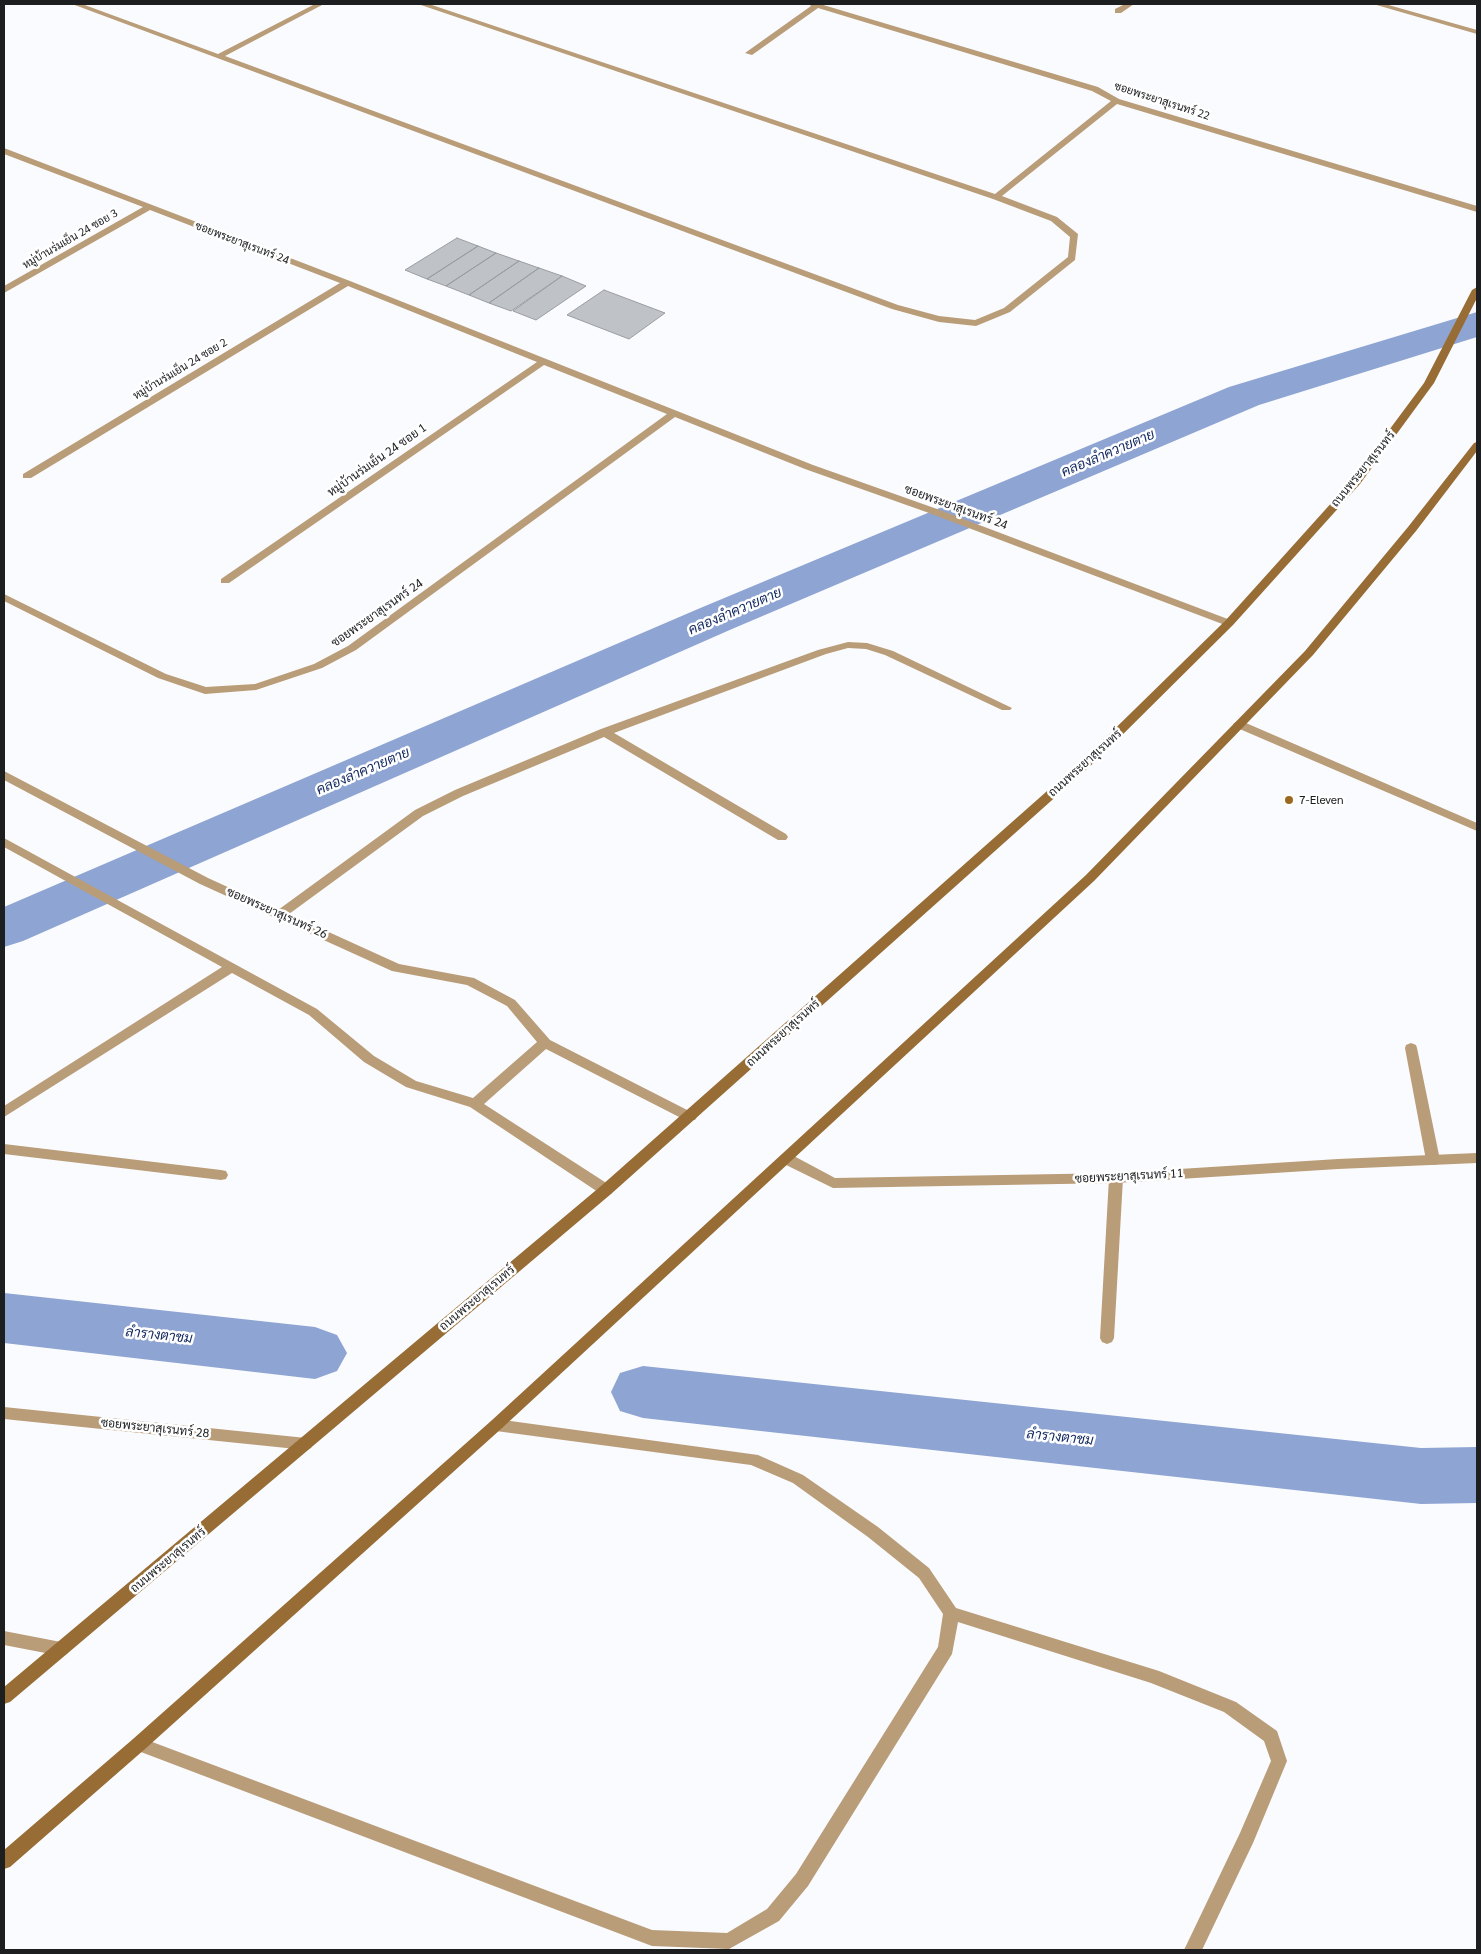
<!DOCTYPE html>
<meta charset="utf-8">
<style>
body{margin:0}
#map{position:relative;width:1481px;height:1954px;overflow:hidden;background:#fafbfe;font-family:Georgia,serif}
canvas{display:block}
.frame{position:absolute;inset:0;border:5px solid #1d1e20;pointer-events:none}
</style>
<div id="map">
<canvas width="1481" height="1954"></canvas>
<div class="frame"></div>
</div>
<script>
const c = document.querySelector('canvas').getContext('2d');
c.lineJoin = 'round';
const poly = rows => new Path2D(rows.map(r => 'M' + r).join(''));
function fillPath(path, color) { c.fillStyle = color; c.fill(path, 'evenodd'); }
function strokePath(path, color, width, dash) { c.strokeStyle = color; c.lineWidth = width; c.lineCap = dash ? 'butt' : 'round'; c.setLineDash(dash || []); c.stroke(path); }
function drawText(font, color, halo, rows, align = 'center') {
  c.font = font + ' Georgia,Sarabun,serif'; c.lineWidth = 5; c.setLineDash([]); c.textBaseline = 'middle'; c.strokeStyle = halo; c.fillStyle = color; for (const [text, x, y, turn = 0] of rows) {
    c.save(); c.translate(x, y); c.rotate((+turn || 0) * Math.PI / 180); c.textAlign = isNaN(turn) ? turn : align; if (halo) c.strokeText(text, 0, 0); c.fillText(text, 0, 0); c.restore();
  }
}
fillPath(poly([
 [1477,312,1477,337,1259,405,732,629,23,941,4,947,4,907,698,609,1229,387,1477,312],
 [4,1293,315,1327,337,1335,347,1353,337,1371,315,1379,4,1343,4,1293],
 [643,1366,1421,1448,1477,1447,1477,1503,1421,1504,643,1418,620,1411,611,1392,620,1373,643,1366]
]), '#8ea4d2');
const building = poly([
 [457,238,478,246,427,279,405,270,457,238],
 [478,246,496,253,446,286,427,279,478,246],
 [496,253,519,261,469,295,446,286,496,253],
 [519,261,539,268,489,303,469,295,519,261],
 [539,268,562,276,511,311,489,303,539,268],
 [562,276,586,286,536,320,513,311,562,276],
 [604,290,665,313,629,339,567,315,604,290]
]);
fillPath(building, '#bfc2c7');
strokePath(building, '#999ca1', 1);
fillPath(poly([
 [1411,1043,1416,1045,1417,1048,1440,1160,1438,1164,1433,1165,1428,1164,1426,1160,1405,1048,1406,1045,1411,1043],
 [1116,1173,1121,1174,1123,1178,1114,1338,1112,1342,1107,1344,1102,1342,1100,1338,1109,1178,1111,1174,1116,1173],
 [496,1419,758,1455,803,1475,878,1527,929,1568,956,1608,1159,1671,1236,1702,1277,1731,1287,1761,1253,1843,1202,1950,1184,1950,1240,1833,1271,1761,1264,1741,1224,1712,1151,1683,958,1622,952,1654,808,1886,779,1921,729,1949,652,1946,133,1749,131,1744,133,1739,139,1737,652,1930,727,1933,767,1909,796,1874,938,1647,943,1614,919,1578,868,1537,793,1483,751,1465,496,1431,491,1429,489,1425,491,1421,496,1419]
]), '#b99c78');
fillPath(poly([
 [72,4,82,4,218,54,315,4,324,4,225,56,898,305,939,316,975,320,1004,308,1068,257,1070,237,1051,221,993,199,418,4,429,4,995,194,1111,101,1092,91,818,8,752,55,745,53,811,6,809,4,820,4,1098,87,1119,99,1477,206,1477,212,1117,104,1002,196,1057,217,1078,234,1075,260,1010,312,976,326,939,322,892,309,72,4],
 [1125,4,1134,4,1121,13,1115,13,1115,9,1125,4],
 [1373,4,1385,4,1477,30,1477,34,1373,4],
 [4,148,350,281,813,465,937,509,1233,621,1234,623,1229,626,1225,625,929,513,805,469,675,417,356,650,322,668,256,690,205,694,158,678,4,601,4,594,166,674,206,687,255,684,314,664,348,646,667,414,544,365,229,583,221,583,221,579,537,362,348,286,31,478,23,478,23,474,340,283,150,210,4,293,4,286,143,207,4,154,4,148],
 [848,642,867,643,893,651,1012,708,1010,710,1002,710,885,655,866,649,848,648,826,654,614,733,786,834,788,837,786,840,778,840,604,737,463,796,423,816,289,914,399,964,474,978,515,1000,550,1040,695,1114,697,1117,695,1120,685,1120,546,1049,484,1104,611,1186,613,1190,611,1194,601,1194,470,1107,406,1087,364,1062,309,1015,232,973,4,1117,4,1106,222,967,4,847,4,838,317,1009,374,1056,416,1081,473,1098,537,1042,507,1006,467,985,392,971,200,884,4,780,4,771,208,878,278,910,415,810,455,790,601,729,818,650,848,642],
 [1239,720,1477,823,1477,831,1235,727,1233,724,1239,720],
 [4,1144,221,1170,226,1171,228,1175,226,1179,221,1180,4,1154,4,1144],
 [1477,1153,1477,1163,1338,1169,1116,1183,833,1188,782,1163,780,1159,782,1155,787,1154,792,1155,835,1178,1116,1173,1338,1159,1477,1153],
 [4,1407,306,1438,311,1440,313,1444,311,1448,306,1450,4,1419,4,1407],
 [4,1631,61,1642,67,1644,69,1649,67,1654,61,1656,4,1645,4,1631]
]), '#b99c78');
fillPath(poly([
 [1477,287,1477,298,1434,383,1360,484,1233,625,1098,759,611,1194,10,1702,4,1704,4,1687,601,1186,1090,753,1225,621,1352,480,1424,383,1472,290,1477,287],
 [1477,442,1477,451,1416,531,1313,655,1094,881,501,1429,145,1749,10,1867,4,1869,4,1850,133,1739,491,1421,1086,875,1305,651,1408,527,1474,443,1477,442]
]), '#976d35');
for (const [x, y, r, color] of [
 [1289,800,5,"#9a691d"]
]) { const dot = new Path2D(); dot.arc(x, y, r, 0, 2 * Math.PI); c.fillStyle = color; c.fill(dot); strokePath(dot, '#fff', 2); }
drawText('11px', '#1d1e20', '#fff', [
 ["ซอยพระยาสุเรนทร์ 22",1162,101,18],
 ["หมู่บ้านร่มเย็น 24 ซอย 3",70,239,-30],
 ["ซอยพระยาสุเรนทร์ 24",242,243,21],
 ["หมู่บ้านร่มเย็น 24 ซอย 2",180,369,-31]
]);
drawText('12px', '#1d1e20', '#fff', [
 ["หมู่บ้านร่มเย็น 24 ซอย 1",377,460,-35],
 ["ถนนพระยาสุเรนทร์",1363,469,-51],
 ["ซอยพระยาสุเรนทร์ 24",956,507,20],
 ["ซอยพระยาสุเรนทร์ 24",377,613,-35],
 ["ถนนพระยาสุเรนทร์",1085,763,-42],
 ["ซอยพระยาสุเรนทร์ 26",277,913,24],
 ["ถนนพระยาสุเรนทร์",783,1033,-42],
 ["ซอยพระยาสุเรนทร์ 11",1129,1176,-3],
 ["ถนนพระยาสุเรนทร์",477,1298,-40],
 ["ซอยพระยาสุเรนทร์ 28",155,1428,6],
 ["ถนนพระยาสุเรนทร์",168,1560,-40]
]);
drawText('12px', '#1d1e20', '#fff', [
 ["7-Eleven",1299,800]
], 'left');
drawText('italic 14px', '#162c63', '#fff', [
 ["คลองลำควายตาย",1108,453,-23],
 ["คลองลำควายตาย",735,611,-23],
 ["คลองลำควายตาย",363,771,-23],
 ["ลำรางตาชม",159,1335,6],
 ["ลำรางตาชม",1060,1437,6]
]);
</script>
